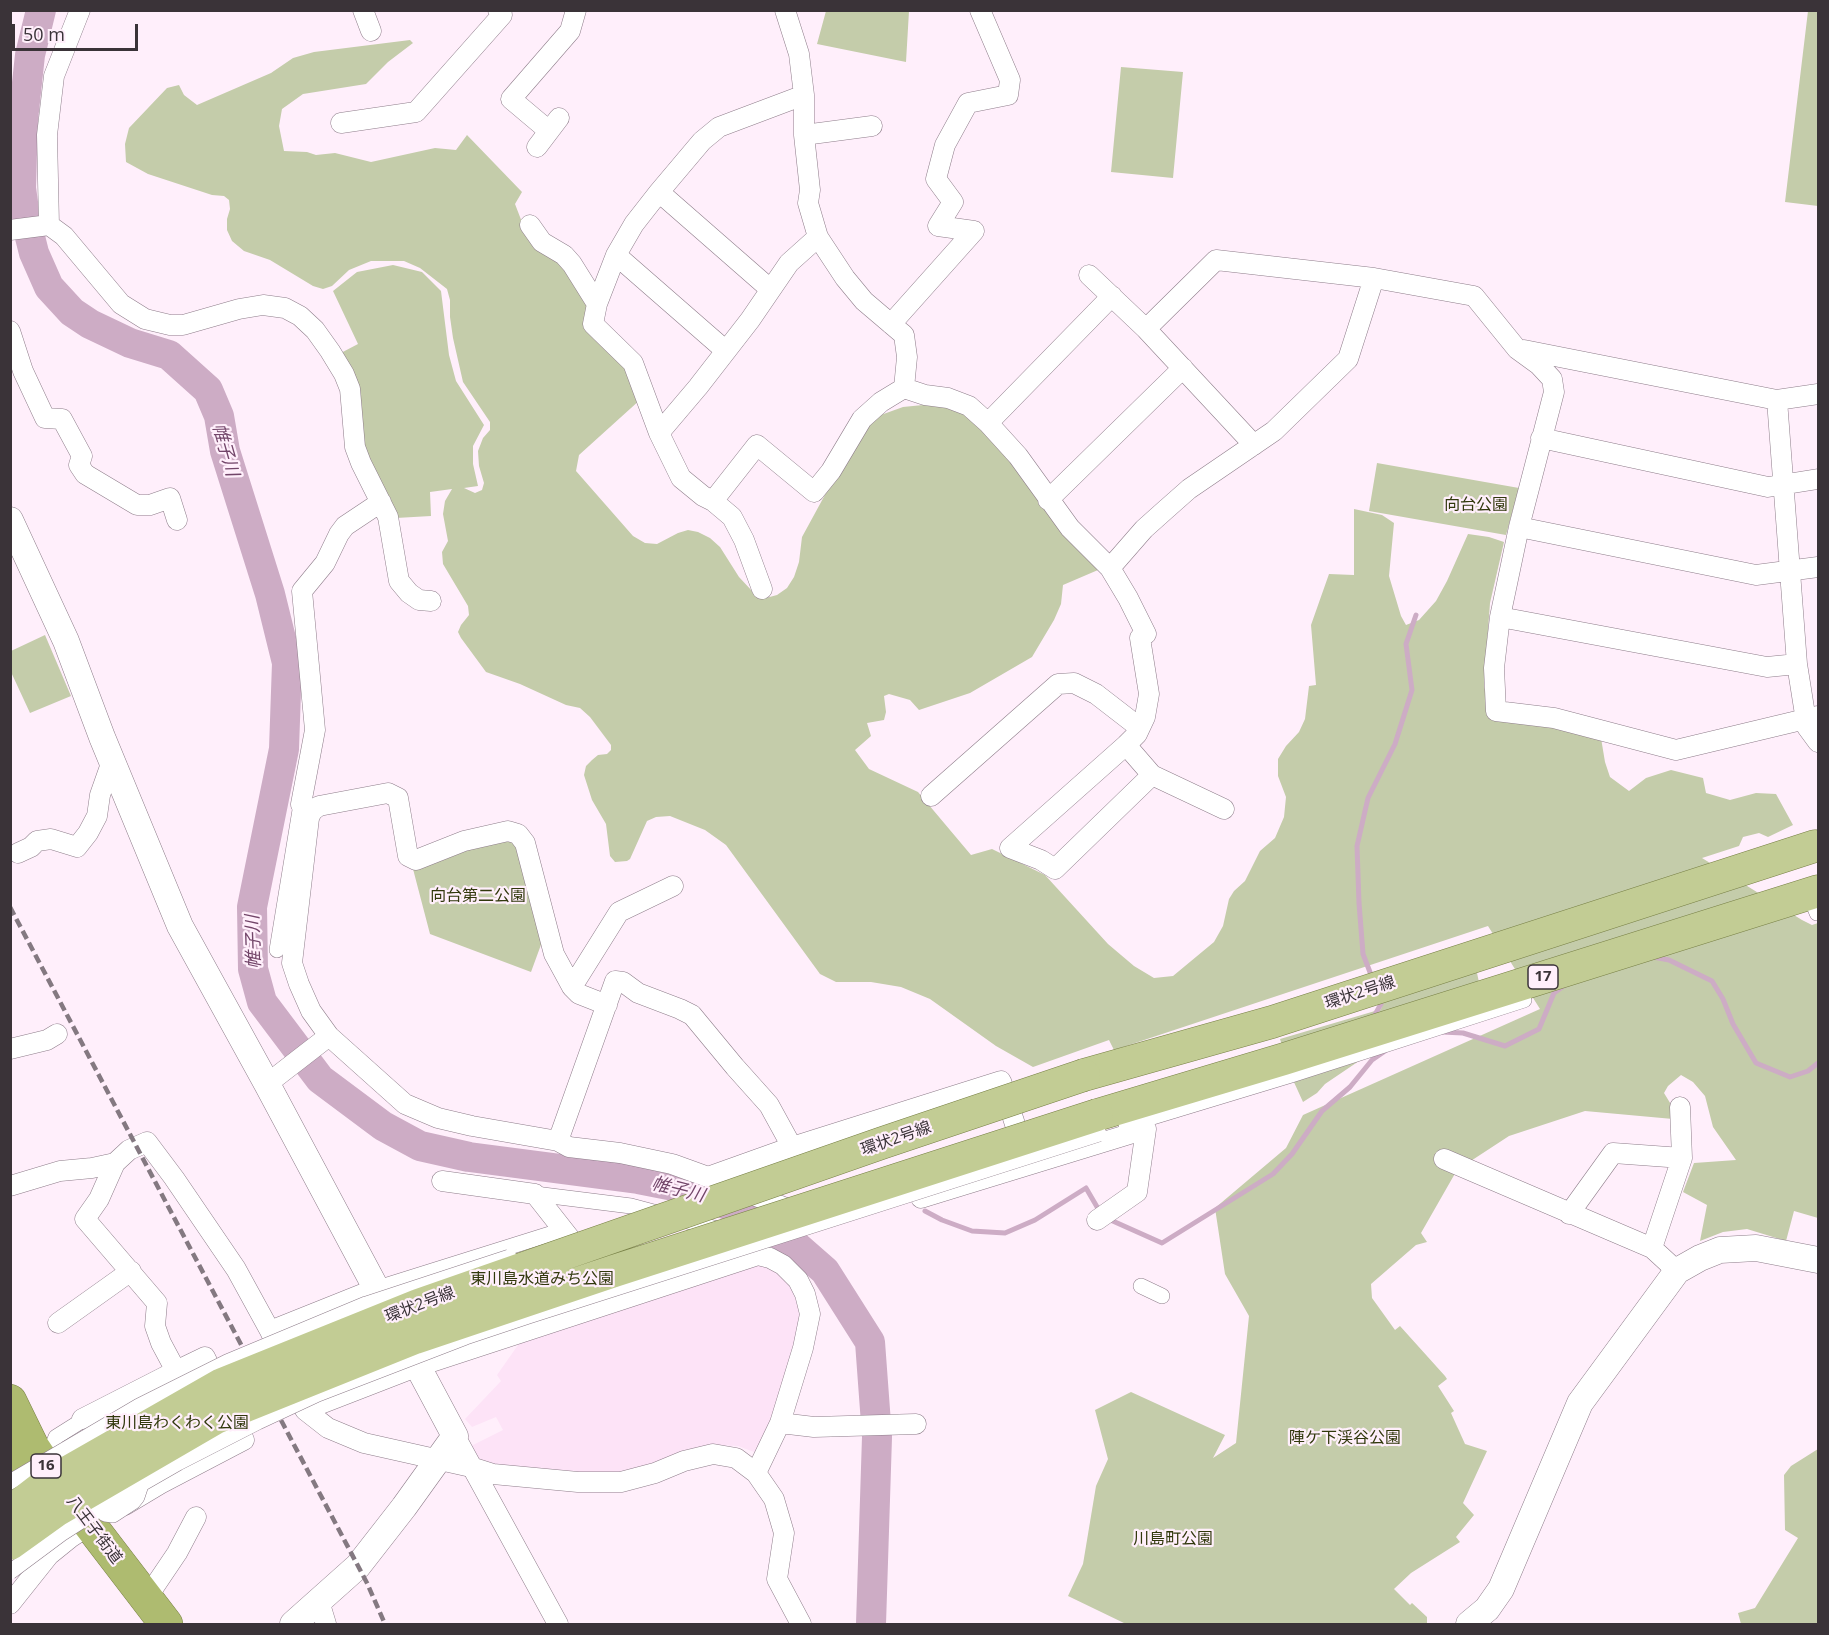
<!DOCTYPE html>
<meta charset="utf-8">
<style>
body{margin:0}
#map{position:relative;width:1829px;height:1635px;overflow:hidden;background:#ffeffb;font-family:"Open Sans",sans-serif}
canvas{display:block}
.frame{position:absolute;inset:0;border:12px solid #3a3338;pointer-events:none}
.scale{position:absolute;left:12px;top:24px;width:126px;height:27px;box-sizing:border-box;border:3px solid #3a3338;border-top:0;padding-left:8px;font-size:18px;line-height:21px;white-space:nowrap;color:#3a3338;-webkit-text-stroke:4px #ffeffb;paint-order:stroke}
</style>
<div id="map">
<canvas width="1829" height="1635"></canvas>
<div class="frame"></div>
<div class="scale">50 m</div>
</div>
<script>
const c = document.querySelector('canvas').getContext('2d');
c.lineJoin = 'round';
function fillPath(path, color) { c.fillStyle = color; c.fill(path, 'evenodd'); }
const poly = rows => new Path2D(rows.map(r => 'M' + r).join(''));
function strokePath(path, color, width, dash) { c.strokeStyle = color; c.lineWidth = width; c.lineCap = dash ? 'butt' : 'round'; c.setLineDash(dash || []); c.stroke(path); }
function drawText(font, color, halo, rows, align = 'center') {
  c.font = font + ' "Open Sans","Noto Sans JP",sans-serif'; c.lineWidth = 4.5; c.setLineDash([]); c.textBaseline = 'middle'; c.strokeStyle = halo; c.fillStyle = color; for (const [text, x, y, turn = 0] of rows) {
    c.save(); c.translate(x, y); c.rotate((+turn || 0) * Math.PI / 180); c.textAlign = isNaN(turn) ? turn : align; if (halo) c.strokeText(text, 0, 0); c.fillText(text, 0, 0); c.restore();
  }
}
fillPath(poly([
 [759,1260,785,1280,791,1288,798,1307,800,1322,799,1331,766,1438,757,1453,738,1446,717,1445,622,1473,539,1472,483,1464,469,1447,503,1430,496,1417,472,1427,465,1419,501,1381,497,1375,525,1335]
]), '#fde3f7');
fillPath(poly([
 [826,11,909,11,906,62,817,44],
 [1808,11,1818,11,1818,206,1785,202],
 [410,40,413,43,388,62,366,84,303,94,282,109,279,126,284,151,307,152,316,155,335,153,371,162,435,148,456,150,467,135,522,192,515,204,525,230,571,267,592,304,631,364,641,399,579,455,576,471,633,536,645,543,657,544,678,533,688,530,698,532,710,538,720,547,739,577,753,592,766,598,777,595,787,588,794,577,799,562,802,537,844,460,862,432,878,416,903,407,933,404,965,413,986,427,1098,570,1063,585,1061,604,1054,620,1032,657,970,693,919,710,910,700,889,694,884,696,886,712,884,720,867,723,871,736,855,750,869,769,918,792,971,855,992,849,1045,875,1108,944,1134,966,1154,978,1173,976,1214,942,1223,926,1229,899,1234,891,1245,881,1260,851,1275,838,1284,817,1286,797,1278,776,1278,759,1286,746,1299,732,1305,719,1309,686,1316,685,1311,625,1329,574,1354,575,1354,509,1382,515,1394,523,1389,576,1401,616,1406,625,1419,620,1436,601,1447,581,1468,534,1489,537,1504,542,1490,603,1484,686,1488,703,1561,729,1601,738,1605,762,1610,777,1629,791,1646,778,1671,770,1703,778,1706,793,1730,800,1756,793,1776,794,1793,825,1768,837,1759,833,1743,837,1739,846,1702,858,1802,920,1812,925,1818,923,1818,1218,1794,1211,1786,1241,1747,1229,1723,1232,1700,1241,1707,1205,1683,1192,1694,1163,1736,1160,1713,1127,1705,1096,1693,1082,1681,1075,1668,1086,1664,1093,1675,1111,1673,1119,1585,1111,1509,1136,1457,1170,1421,1233,1427,1242,1416,1245,1371,1284,1372,1298,1395,1330,1400,1326,1445,1376,1447,1379,1438,1386,1454,1411,1451,1413,1465,1444,1487,1451,1463,1503,1474,1515,1456,1537,1460,1542,1411,1573,1394,1589,1410,1605,1412,1603,1427,1617,1427,1624,1126,1624,1068,1596,1083,1564,1096,1486,1108,1459,1095,1410,1131,1392,1225,1435,1213,1458,1236,1443,1249,1316,1225,1274,1215,1208,1286,1148,1303,1115,1540,1009,1488,926,1114,1050,1109,1040,1033,1067,996,1046,930,999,901,987,871,982,836,982,820,974,726,845,705,830,670,816,656,817,647,821,630,859,627,861,615,862,610,856,606,824,592,800,584,775,586,766,592,760,598,755,607,754,611,750,611,745,590,717,580,708,566,705,520,684,486,672,461,638,458,632,461,625,469,615,468,606,443,564,442,552,448,541,443,514,445,501,452,489,430,492,431,516,396,518,366,460,337,355,358,344,333,291,357,272,393,265,422,272,441,291,449,355,456,381,484,425,473,446,473,464,478,486,464,488,475,493,482,490,484,483,479,466,478,451,483,438,490,430,490,422,463,382,453,338,450,317,450,300,447,289,420,268,404,261,371,261,349,270,332,286,323,289,313,286,270,260,244,251,232,241,227,230,227,219,230,209,229,200,224,196,212,195,148,174,126,162,125,144,129,128,167,88,179,85,184,95,197,105,271,73,293,58,314,52],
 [1121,67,1183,72,1173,178,1111,172],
 [1377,463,1519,488,1506,535,1369,511],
 [45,635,71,696,30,713,11,672,11,651],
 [514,837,542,942,531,972,430,934,413,869,417,864,467,844],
 [1476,968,1482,997,1374,1021,1382,1007,1383,998],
 [1375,1011,1370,1021,1359,1061,1325,1084,1317,1093,1303,1102,1293,1080,1280,1039],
 [1818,1449,1818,1624,1741,1624,1738,1613,1755,1608,1798,1538,1785,1530,1784,1475,1791,1466]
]), '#c4ccaa');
strokePath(poly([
 [1653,957,1669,960,1712,981,1723,999,1733,1024,1756,1063,1790,1077,1808,1071,1818,1063],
 [1373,980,1363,954,1359,903,1357,846,1368,798,1395,744,1412,690,1406,644,1416,615],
 [1373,1018,1381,1004,1379,997],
 [1442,1032,1463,1033,1505,1046,1539,1029,1554,993,1565,985],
 [925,1211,942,1220,972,1231,1005,1233,1035,1220,1086,1188,1100,1212],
 [1106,1218,1162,1243,1273,1174,1292,1154,1322,1111,1350,1087,1372,1060,1385,1051]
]), '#cdacc5', 5);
strokePath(poly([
 [41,10,30,55,23,120,21,188,25,217,34,253,49,287,72,312,90,324,130,343,169,355,208,390,219,416,225,451,270,594,287,663,284,749,252,907,253,969,262,1002,320,1079,383,1126,420,1146,469,1157,638,1179,689,1189,739,1210,793,1243,825,1271,870,1342,877,1437,871,1624]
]), '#cdacc5', 30);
const pedestrian = poly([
 [1815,908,1817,913,1818,913],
 [277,950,301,804],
 [1126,1125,1291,1075,1524,1000],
 [535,1194,631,1206,721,1230],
 [1141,1286,1162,1296],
 [375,1289,563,1230],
 [60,1453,54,1442,56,1437,83,1420,92,1418]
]);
const minor = poly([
 [363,10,371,31],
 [785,10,799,54,804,95,804,135,810,190,808,203,818,237,845,278,864,301,904,335,907,357,904,388],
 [341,123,416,112,502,15,498,10],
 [549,131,511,99,570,31,576,10],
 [804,135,872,126],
 [537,147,559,118],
 [659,192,770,289],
 [49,225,47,135,54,76,80,10],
 [530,225,542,242,564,255,572,264,597,304],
 [10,230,49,225,64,236,121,304,145,319,170,325,183,325,239,309,263,305,285,308,300,316,315,330,330,351,344,374,350,389,355,447,361,463,388,517,399,581,409,593,419,600,431,601],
 [974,231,938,226,953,202,936,179,945,145,968,103,1008,95,1010,80,980,10],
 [616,255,726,351],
 [1089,275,1146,329,1254,445],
 [891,324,974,231],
 [1146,329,1216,260,1374,278,1474,296,1517,349,1539,365,1552,379,1554,392,1519,527,1500,617,1494,668,1496,711,1554,718,1676,750,1818,716],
 [10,331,23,371,45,418,62,419,82,456,79,465,85,474,137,505,150,505,170,498,177,520],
 [1524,350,1777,400,1818,394],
 [1777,400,1797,664,1807,727,1818,742],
 [988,423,1112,296],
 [659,433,698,387,750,320,789,263,818,237],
 [1541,438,1768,487,1818,479],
 [1048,500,1183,368],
 [713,501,757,445,814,492,831,471,862,419,881,402,904,388,925,395,948,398,969,406,988,423,1018,456,1070,528,1110,568],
 [1519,527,1756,575,1818,567],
 [762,589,744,540,732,517,713,501,703,496,681,478,659,433,633,363,593,324,597,304,616,255,634,224,659,192,702,141,719,127,804,95],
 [1500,617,1767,667,1797,664],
 [1126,745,1152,775,1055,869,1041,860,1010,848,1126,745,1137,734,1145,717,1149,694,1140,638,1146,634,1128,598,1110,568,1144,529,1163,512,1189,489,1274,431,1348,359,1374,278],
 [1152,775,1224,809],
 [931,796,1058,684,1074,683,1096,694,1140,728],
 [312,811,301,804,315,730,302,591,325,563,339,534,345,526,381,502],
 [18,853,31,847,37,841,51,839,77,847,88,833,97,816,100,795,112,761],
 [572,987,554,954,525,843,518,834,508,831,464,841,416,860,408,856,398,798,388,793,319,806,312,811,309,818,292,963,299,984,311,1011,329,1036,405,1104,438,1118,472,1126,558,1141,615,981,623,982,638,993,680,1009,692,1015,735,1067,769,1105,792,1147],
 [607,1005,579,994,572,987,619,912,673,886],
 [10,1049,47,1040,57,1034],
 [267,1084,329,1036],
 [558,1141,569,1147,620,1153,672,1164,708,1177,792,1147,1001,1081,1023,1149],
 [1444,1159,1652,1248,1677,1271],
 [115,1163,99,1199,85,1219,157,1303,155,1326,161,1343,176,1371,205,1357,219,1386],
 [708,1177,796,1212],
 [442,1181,535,1194,583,1255],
 [10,1186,60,1171,92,1168,115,1163,129,1150,147,1142,174,1178,236,1269,270,1331,282,1358],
 [921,1198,1146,1129,1137,1192,1097,1220],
 [1569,1214,1613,1153,1682,1158],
 [1652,1248,1682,1158,1680,1107],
 [58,1323,131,1271],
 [270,1331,375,1289],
 [294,1385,305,1410,328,1428,364,1443,471,1467,493,1474,578,1482,621,1482,655,1473,684,1461,713,1454,736,1458,756,1473,774,1499,784,1533,777,1579,801,1624],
 [305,1410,416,1367,758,1255,770,1258,783,1265,798,1280,805,1294,810,1314,803,1348,780,1423],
 [82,1419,176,1371],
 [455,1436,558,1624],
 [756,1473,780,1423,814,1427,916,1424],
 [125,1505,160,1484,244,1440,233,1416],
 [146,1599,177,1553,196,1517],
 [319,1601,326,1624],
 [10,1604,49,1555,70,1538,99,1519]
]);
const tertiary = poly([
 [10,520,66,641,102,737,180,926,267,1084,455,1436,404,1507,358,1566,293,1624],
 [1469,1624,1487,1609,1501,1589,1580,1403,1677,1271,1700,1258,1720,1250,1756,1248,1818,1260]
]);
const primary = poly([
 [1084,1075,1272,1022,1815,846],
 [1097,1115,1284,1059,1818,891]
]);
const trunk = poly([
 [10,1401,32,1446,48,1470,166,1624],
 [10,1455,45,1505]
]);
strokePath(pedestrian, '#8e7d8a', 16);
strokePath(minor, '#8e7d8a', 21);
strokePath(tertiary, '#8e7d8a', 27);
strokePath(primary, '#788046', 33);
strokePath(trunk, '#788046', 34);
strokePath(pedestrian, '#fff', 15);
strokePath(minor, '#fff', 20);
strokePath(tertiary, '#fff', 26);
strokePath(primary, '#c2cc94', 32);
strokePath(trunk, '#aebb70', 33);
strokePath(poly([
 [10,907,367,1583,385,1624]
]), '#847981', 4.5, [9, 4.5]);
const pedestrianBridge = poly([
 [10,1482,139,1406,227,1362,366,1304,509,1257],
 [101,1508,105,1514,113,1515,133,1502,137,1497,142,1482],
 [10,1572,61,1534,117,1498,178,1463,258,1422,318,1394,466,1337,529,1316,1099,1134]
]);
const primaryBridge = poly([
 [10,1512,45,1485,222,1384,418,1305,882,1143,1084,1075],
 [10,1544,56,1511,216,1418,415,1338,614,1271,1097,1115]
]);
strokePath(pedestrianBridge, '#8e7d8a', 16, []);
strokePath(primaryBridge, '#788046', 33, []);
strokePath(pedestrianBridge, '#fff', 15);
strokePath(primaryBridge, '#c2cc94', 32);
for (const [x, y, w] of [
 [1543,977,30],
 [46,1466,30]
]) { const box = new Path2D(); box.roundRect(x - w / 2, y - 12, w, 24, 4.5); c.fillStyle = '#ffeffb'; c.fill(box); strokePath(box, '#3a3338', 1.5); }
drawText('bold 15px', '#3a3338', null, [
 ["17",1543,977],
 ["16",46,1466]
]);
drawText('16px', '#31380c', '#ffeffb', [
 ["向台公園",1476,505],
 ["向台第二公園",478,896],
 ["東川島水道みち公園",542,1279],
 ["東川島わくわく公園",177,1423],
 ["陣ケ下渓谷公園",1345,1438],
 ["川島町公園",1173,1539]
]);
drawText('16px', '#3a3338', '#ffeffb', [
 ["環状2号線",1360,993,-18],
 ["環状2号線",896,1139,-19],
 ["環状2号線",420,1305,-21],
 ["八王子街道",94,1530,53]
]);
drawText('italic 18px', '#724569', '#ffeffb', [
 ["帷子川",225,450,74],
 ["帷子川",254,942,-92],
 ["帷子川",678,1190,14]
]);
</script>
